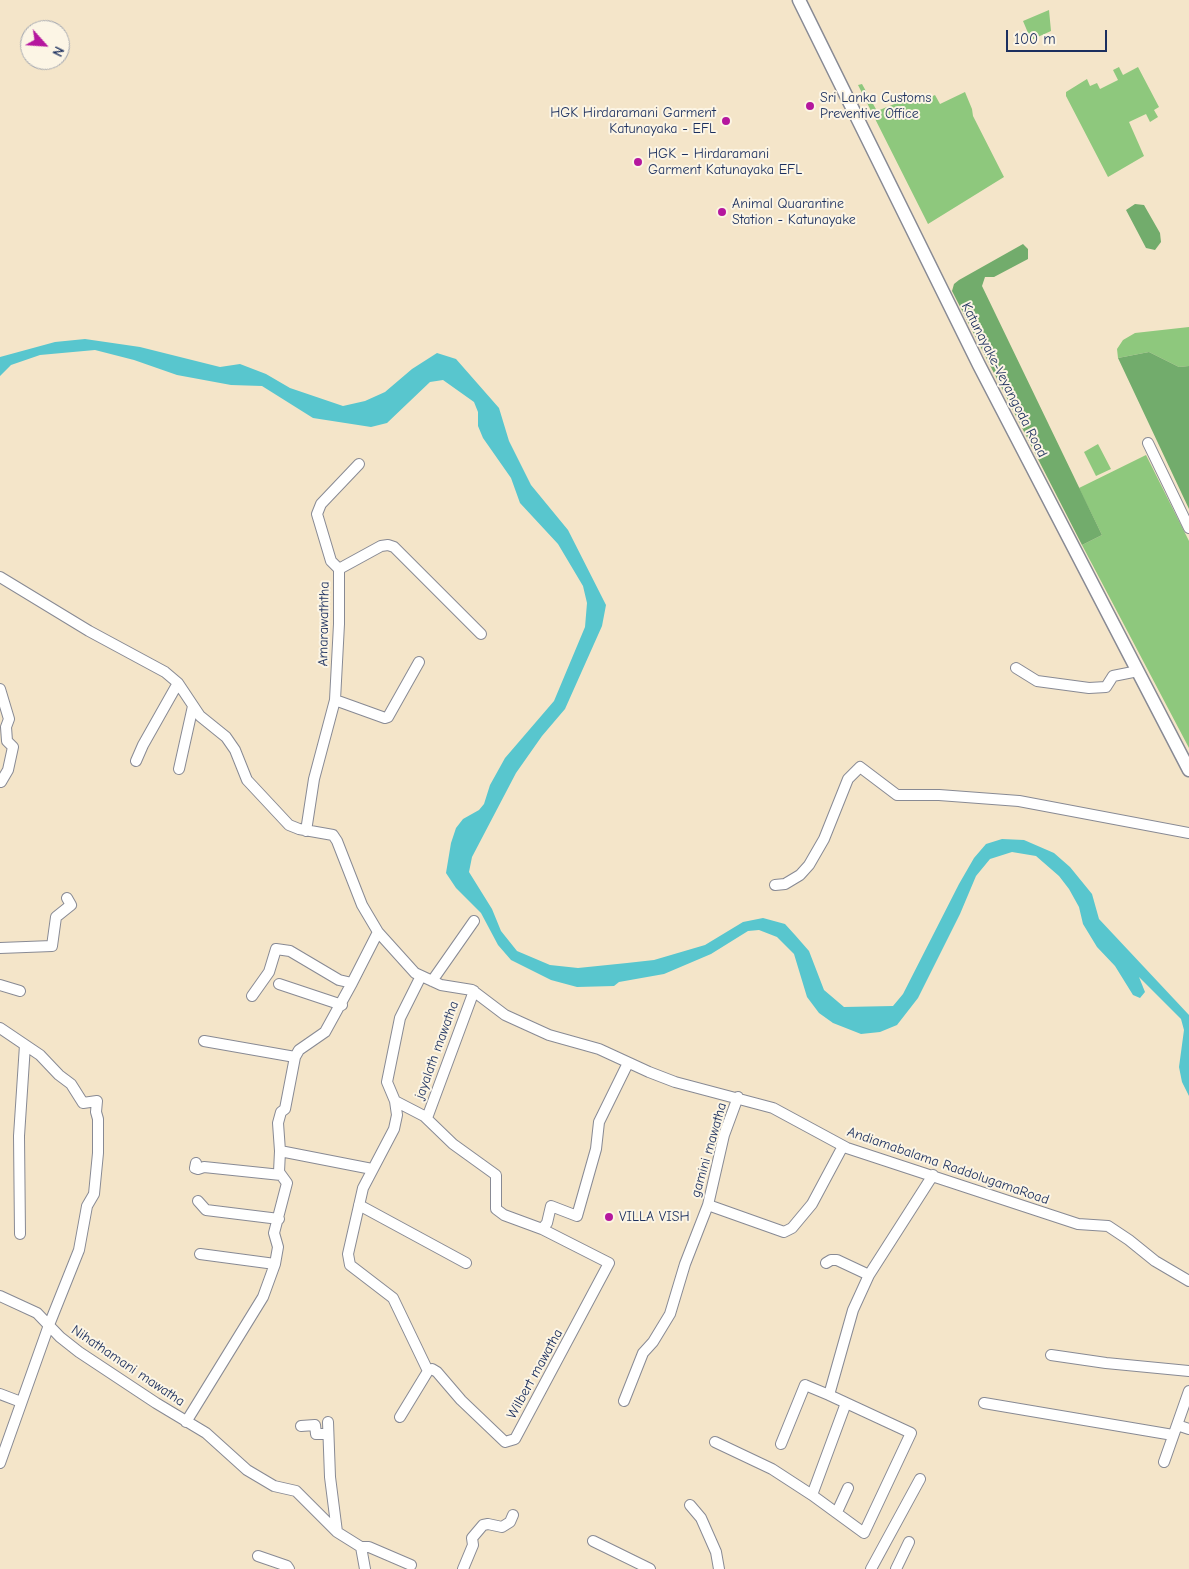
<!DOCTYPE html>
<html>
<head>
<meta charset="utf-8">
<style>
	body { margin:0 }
	#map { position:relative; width:1189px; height:1569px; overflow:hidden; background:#f4e5c9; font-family:"Comic Neue",sans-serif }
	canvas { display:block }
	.north { position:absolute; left:20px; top:20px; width:50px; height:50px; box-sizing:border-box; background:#fcf5e5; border:1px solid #a2a6af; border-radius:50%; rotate:116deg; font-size:14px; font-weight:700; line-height:20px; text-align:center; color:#1b2f5e }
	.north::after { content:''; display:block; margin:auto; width:18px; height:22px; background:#b5179e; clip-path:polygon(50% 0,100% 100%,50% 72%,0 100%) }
	.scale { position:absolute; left:1006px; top:30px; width:101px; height:22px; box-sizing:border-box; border:2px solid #1b2f5e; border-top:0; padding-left:6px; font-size:15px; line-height:18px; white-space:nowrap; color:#1b2f5e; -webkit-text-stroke:4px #fcf5e5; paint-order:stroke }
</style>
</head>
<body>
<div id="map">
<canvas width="1189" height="1569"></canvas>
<div class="north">N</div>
<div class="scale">100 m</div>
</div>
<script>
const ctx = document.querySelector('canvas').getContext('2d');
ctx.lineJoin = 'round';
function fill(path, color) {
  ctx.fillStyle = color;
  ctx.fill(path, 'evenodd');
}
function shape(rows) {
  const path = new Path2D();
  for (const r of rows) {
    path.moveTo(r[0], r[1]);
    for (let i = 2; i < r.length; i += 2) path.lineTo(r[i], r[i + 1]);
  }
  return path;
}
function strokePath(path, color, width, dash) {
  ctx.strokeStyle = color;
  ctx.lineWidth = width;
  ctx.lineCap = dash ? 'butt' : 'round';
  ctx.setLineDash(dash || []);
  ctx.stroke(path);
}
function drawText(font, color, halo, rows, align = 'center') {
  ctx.font = font + ' "Comic Neue",sans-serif';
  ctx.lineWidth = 4;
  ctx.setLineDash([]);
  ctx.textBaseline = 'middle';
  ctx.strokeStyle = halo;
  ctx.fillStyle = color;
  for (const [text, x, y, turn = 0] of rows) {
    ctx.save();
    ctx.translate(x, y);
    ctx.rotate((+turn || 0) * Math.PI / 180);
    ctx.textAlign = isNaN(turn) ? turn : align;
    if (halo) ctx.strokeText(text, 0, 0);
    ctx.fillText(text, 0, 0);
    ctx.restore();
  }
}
fill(shape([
	[1049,10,1051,31,1031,40,1023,21],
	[1119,67,1123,75,1138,67,1159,107,1154,110,1158,117,1150,122,1146,114,1129,122,1144,156,1108,177,1066,96,1066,92,1087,79,1090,86,1097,83,1100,89,1118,80,1113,70],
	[862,84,877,111,912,97,915,104,935,95,940,104,965,92,972,109,973,116,1004,177,928,224,858,85],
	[1189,327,1189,366,1179,367,1149,352,1118,358,1117,349,1123,340,1135,333],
	[1098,444,1111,469,1096,476,1084,452],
	[1146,455,1189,541,1189,748,1082,545,1102,535,1079,488]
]), '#8ec87d');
fill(shape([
	[1135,204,1144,205,1160,233,1161,242,1155,250,1146,248,1126,210],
	[1023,244,1028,249,1028,259,994,277,985,277,982,286,1102,535,1082,545,952,291,954,284,959,280],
	[1149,352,1179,367,1189,366,1189,509,1118,358]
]), '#72ac6c');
fill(shape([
	[85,339,140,347,220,367,240,364,266,374,290,388,343,406,365,401,385,392,412,369,437,353,456,359,499,408,509,441,531,485,568,530,606,605,602,626,565,709,542,736,516,773,472,857,469,872,492,909,501,931,517,951,550,965,578,968,627,963,654,960,705,945,743,922,763,918,785,924,795,935,809,951,824,990,844,1007,893,1006,903,994,959,884,974,858,986,844,1002,839,1024,840,1054,853,1070,867,1092,894,1099,919,1189,1015,1189,1096,1182,1082,1179,1067,1184,1030,1181,1019,1139,977,1145,992,1140,998,1133,995,1115,966,1097,947,1083,924,1079,907,1069,889,1059,876,1036,856,1012,852,990,859,976,876,960,914,918,998,897,1025,880,1032,861,1034,833,1023,819,1013,807,997,794,954,777,937,759,930,748,931,711,954,664,974,619,982,614,986,577,987,551,980,511,960,498,945,481,913,456,888,446,873,451,843,456,828,463,819,479,810,484,804,490,785,505,758,554,701,585,627,587,603,583,586,558,544,520,503,511,478,483,438,478,426,478,412,474,402,443,380,430,382,387,423,371,427,313,418,262,386,231,385,177,375,134,360,95,350,40,355,11,365,0,376,0,357,55,342]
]), '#58c6ce');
const minor = shape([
	[1148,443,1189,528],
	[339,569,331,561,317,514,321,504,359,464],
	[0,577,89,631,165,672,178,683,200,716,226,737,235,750,247,780,289,825,299,829,333,835,337,841,362,905,378,932,415,973,441,985,472,990,505,1015,549,1035,599,1049,649,1072,675,1082,773,1108,847,1148,1078,1224,1108,1226,1129,1240,1155,1261,1189,1281],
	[1016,668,1037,681,1089,688,1106,687,1113,676,1138,671],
	[0,689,9,719,6,727,7,741,13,747,8,770,1,782],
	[335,700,385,718,388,717,419,662],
	[136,761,143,745,178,683],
	[179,769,193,706],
	[306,831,314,779,335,700,339,624,339,569,381,546,388,545,394,547,481,634],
	[775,885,785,884,800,875,809,865,824,839,848,779,860,767,897,795,939,795,1019,801,1189,833],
	[0,948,52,946,56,917,71,905,67,898],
	[421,976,400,1018,387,1082,395,1101,397,1115,394,1129,363,1188,348,1254,350,1265,393,1298,428,1371],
	[432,981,474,921],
	[279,984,342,1005],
	[0,985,20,991],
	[252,996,269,972,276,949,290,951,339,980,352,983,378,932],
	[0,1028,40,1055,59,1075,71,1084,83,1103,97,1101,96,1112,98,1119,98,1153,94,1194,87,1206,79,1250,49,1325,0,1463],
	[204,1041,295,1057],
	[395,1101,424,1116,453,1144,496,1175,496,1209,504,1215,542,1229,547,1223,551,1206,577,1216,596,1149,599,1122,628,1063],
	[427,1118,474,991],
	[280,1151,372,1169],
	[196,1163,195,1168,198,1169,204,1167,281,1175],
	[198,1201,206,1210,279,1219],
	[359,1205,466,1263],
	[708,1205,784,1232,792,1228,812,1204,843,1146],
	[20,1234,19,1136,25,1045],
	[200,1254,275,1264],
	[826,1263,831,1260,837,1260,869,1275],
	[0,1296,37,1313,60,1337,79,1352,156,1403,206,1433,247,1470,274,1486,296,1491,337,1532],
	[1051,1355,1106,1363,1189,1371],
	[0,1394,21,1402],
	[624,1401,643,1353,653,1342,670,1314,685,1264,708,1205,724,1135,738,1097],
	[984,1403,1173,1435],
	[400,1417,428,1371,432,1369,437,1372,461,1400,505,1442,515,1439,609,1263,542,1229],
	[186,1422,263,1297,275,1264,278,1247,274,1233,287,1183,279,1172,280,1151,278,1123,281,1112,285,1109,295,1057,299,1050,325,1032,352,983],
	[328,1422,330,1477,337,1532,361,1547],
	[1177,1425,1189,1429],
	[301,1426,315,1425,316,1434,327,1434],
	[715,1442,772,1469,812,1495,864,1533,911,1433,829,1395,853,1310,869,1275,933,1175],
	[781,1444,805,1385,829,1395],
	[1164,1462,1189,1391],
	[812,1495,846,1403],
	[690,1505,701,1518,716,1552,719,1569],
	[837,1512,848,1488],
	[593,1541,650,1569],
	[258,1556,287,1566,289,1569],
	[365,1569,361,1547,369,1547,411,1565],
	[463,1569,473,1545,472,1538,483,1525,488,1524,502,1527,510,1522,513,1515],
	[871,1569,920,1479],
	[896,1569,909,1542]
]);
const major = shape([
	[799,0,979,365,1189,770]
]);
strokePath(minor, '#888a94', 12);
strokePath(major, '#888a94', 15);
strokePath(minor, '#fff', 10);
strokePath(major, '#fff', 12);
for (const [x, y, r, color] of [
	[810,106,5,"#b5179e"],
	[726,121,5,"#b5179e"],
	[638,162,5,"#b5179e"],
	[722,212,5,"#b5179e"],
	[609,1217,5,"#b5179e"]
]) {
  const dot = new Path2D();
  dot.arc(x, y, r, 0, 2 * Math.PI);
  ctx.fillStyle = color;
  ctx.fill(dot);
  strokePath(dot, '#fcf5e5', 2);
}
drawText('14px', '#1b2f5e', '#fcf5e5', [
	["Sri Lanka Customs",820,98],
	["Preventive Office",820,114],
	["HGK Hirdaramani Garment",716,113,"right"],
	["Katunayaka - EFL",716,129,"right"],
	["HGK – Hirdaramani",648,154],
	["Garment Katunayaka EFL",648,170],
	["Animal Quarantine",732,204],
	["Station - Katunayake",732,220],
	["VILLA VISH",619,1217]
], 'left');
drawText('14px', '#1b2f5e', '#fcf5e5', [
	["Katunayake-Veyangoda Road",1004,380,63],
	["Amarawaththa",324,624,-89],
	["jayalath mawatha",437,1050,-70],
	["gamini mawatha",709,1150,-74],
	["Andiamabalama RaddolugamaRoad",948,1166,19],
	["Nihathamani mawatha",128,1366,34],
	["Wilbert mawatha",535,1374,-61]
]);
</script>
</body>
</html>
